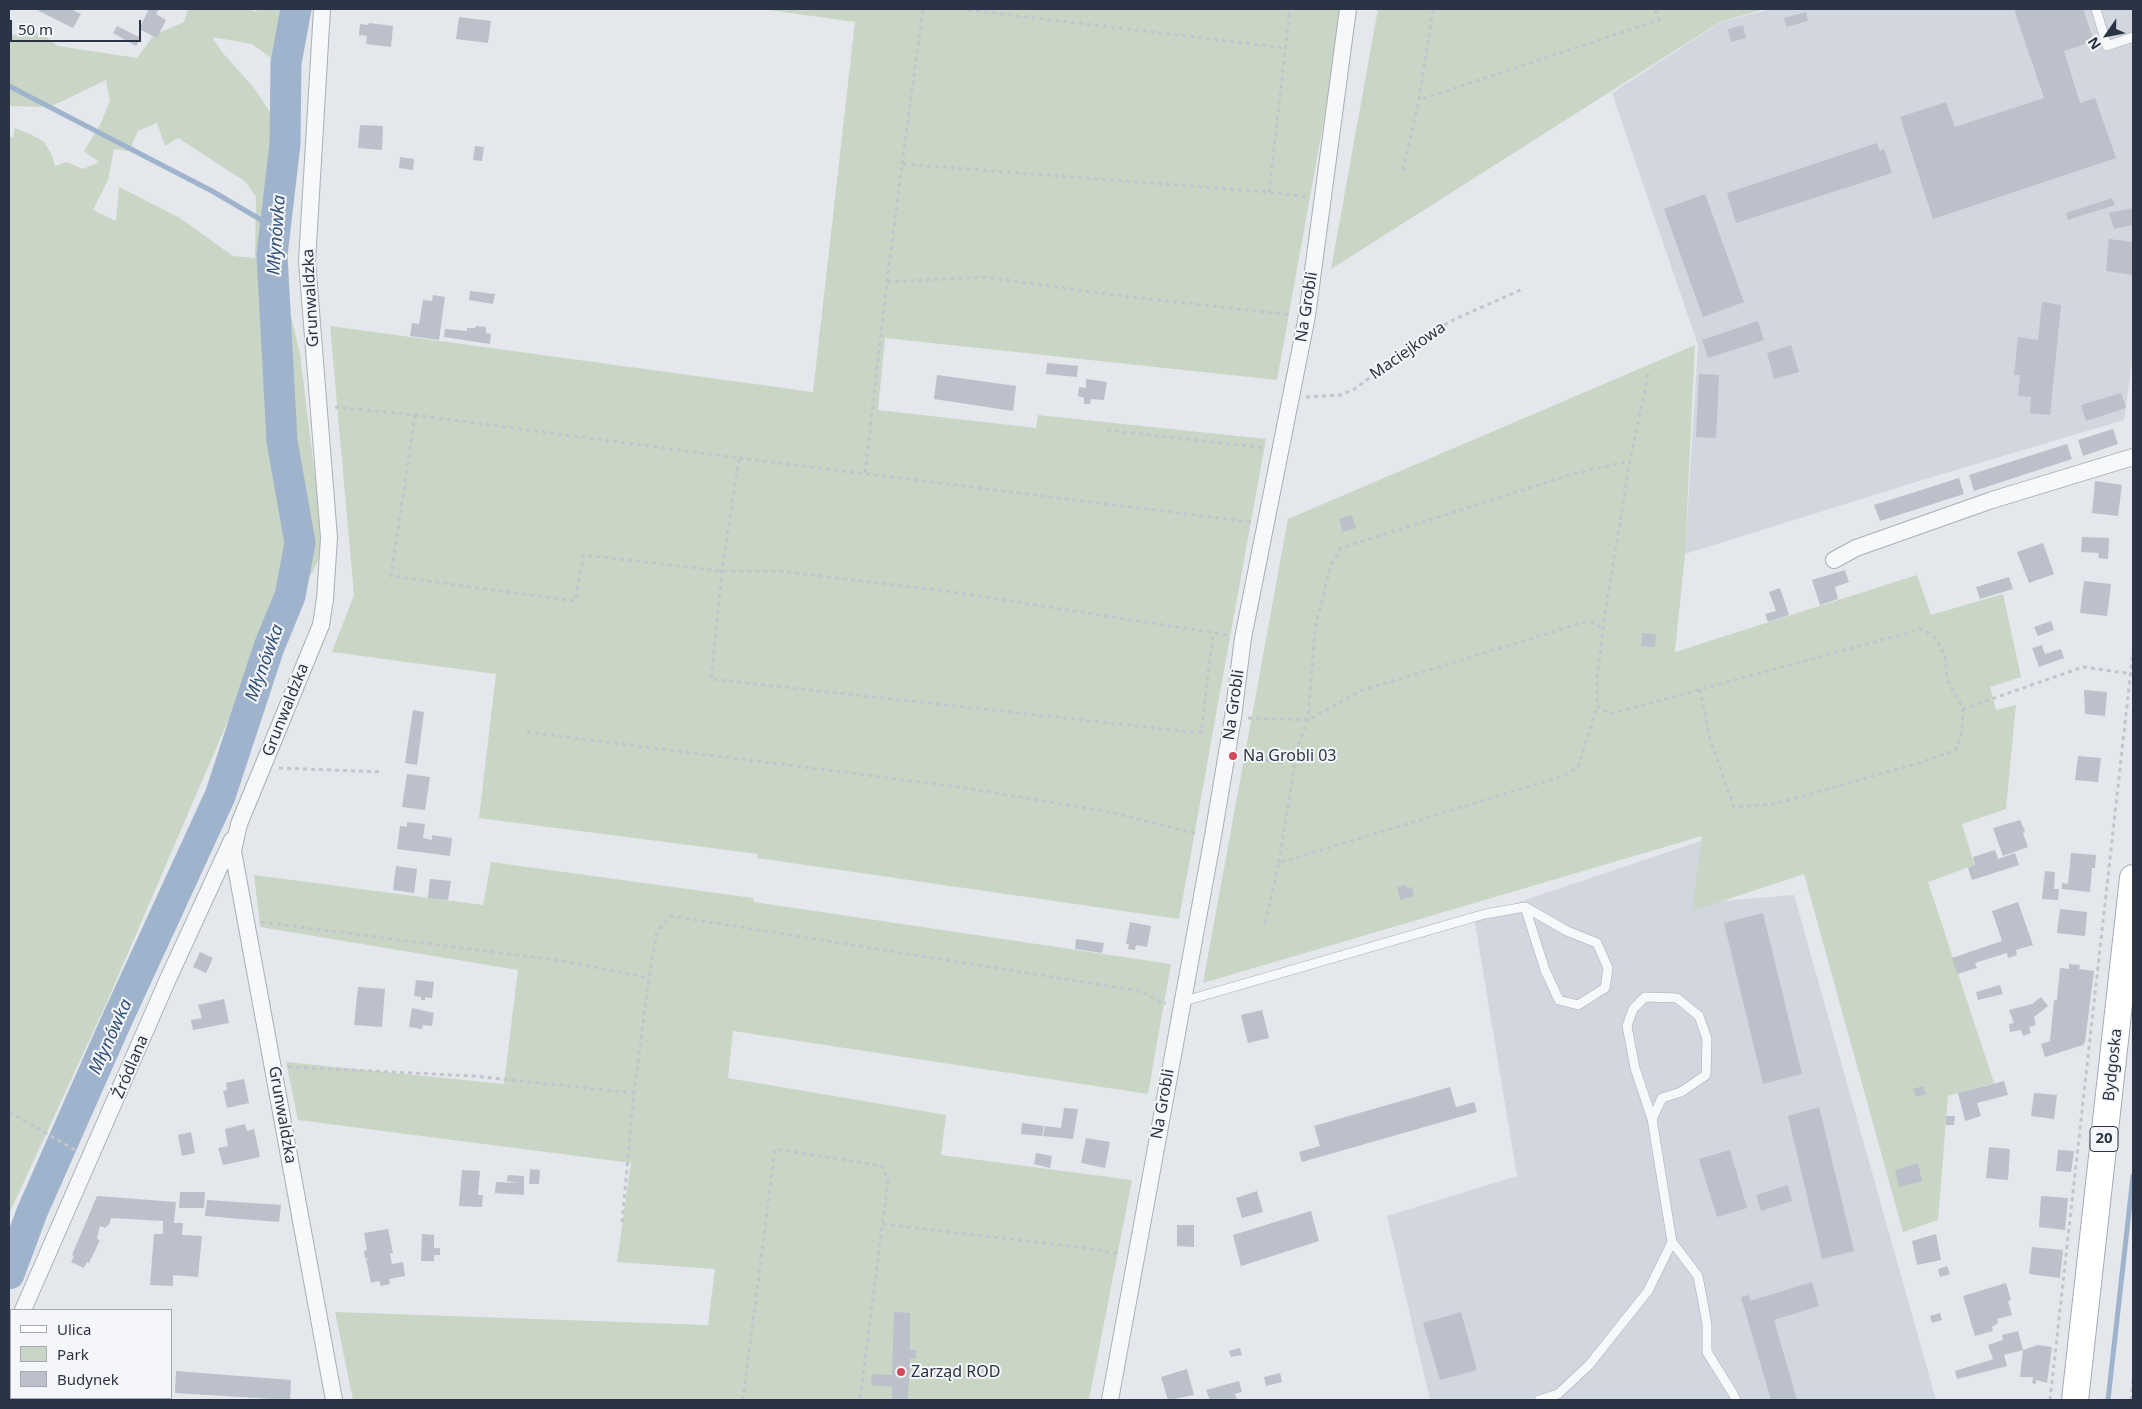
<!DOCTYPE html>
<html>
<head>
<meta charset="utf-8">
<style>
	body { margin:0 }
	#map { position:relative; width:2142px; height:1409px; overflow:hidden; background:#e4e7ec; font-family:"Noto Sans",sans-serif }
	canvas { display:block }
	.frame { position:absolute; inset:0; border:10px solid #2b3445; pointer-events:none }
	.legend { position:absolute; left:10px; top:1309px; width:162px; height:90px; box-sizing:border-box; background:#f4f6f9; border:1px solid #a4a8b1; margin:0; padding:6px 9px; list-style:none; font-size:15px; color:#2b3445 }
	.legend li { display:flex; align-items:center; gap:10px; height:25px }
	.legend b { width:25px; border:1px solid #a4a8b1 }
	.north { position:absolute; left:2082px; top:10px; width:50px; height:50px; -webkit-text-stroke:4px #f4f6f9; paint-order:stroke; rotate:237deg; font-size:14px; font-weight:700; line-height:20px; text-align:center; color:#2b3445 }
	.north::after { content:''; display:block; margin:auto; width:18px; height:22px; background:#2b3445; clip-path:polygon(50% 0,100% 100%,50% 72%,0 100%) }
	.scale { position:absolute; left:10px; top:20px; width:131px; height:22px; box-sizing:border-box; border:2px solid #2b3445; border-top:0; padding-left:6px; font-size:15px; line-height:18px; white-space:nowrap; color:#2b3445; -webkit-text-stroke:4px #f4f6f9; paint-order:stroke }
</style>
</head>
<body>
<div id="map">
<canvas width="2142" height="1409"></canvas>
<div class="frame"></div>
<ul class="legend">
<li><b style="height:6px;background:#fff"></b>Ulica</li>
<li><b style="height:14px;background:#c9d6c5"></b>Park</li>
<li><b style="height:14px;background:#bbc0ca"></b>Budynek</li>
</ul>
<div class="north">N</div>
<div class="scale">50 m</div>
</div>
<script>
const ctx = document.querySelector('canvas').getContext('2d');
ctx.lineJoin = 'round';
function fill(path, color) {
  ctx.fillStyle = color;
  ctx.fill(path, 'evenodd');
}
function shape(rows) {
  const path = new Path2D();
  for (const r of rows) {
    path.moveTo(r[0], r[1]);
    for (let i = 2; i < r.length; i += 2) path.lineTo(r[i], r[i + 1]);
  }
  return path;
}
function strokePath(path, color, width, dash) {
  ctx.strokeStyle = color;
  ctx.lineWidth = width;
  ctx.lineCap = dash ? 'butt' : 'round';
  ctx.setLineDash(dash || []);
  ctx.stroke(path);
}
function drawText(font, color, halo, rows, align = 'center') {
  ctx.font = font + ' "Noto Sans",sans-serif';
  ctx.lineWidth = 4;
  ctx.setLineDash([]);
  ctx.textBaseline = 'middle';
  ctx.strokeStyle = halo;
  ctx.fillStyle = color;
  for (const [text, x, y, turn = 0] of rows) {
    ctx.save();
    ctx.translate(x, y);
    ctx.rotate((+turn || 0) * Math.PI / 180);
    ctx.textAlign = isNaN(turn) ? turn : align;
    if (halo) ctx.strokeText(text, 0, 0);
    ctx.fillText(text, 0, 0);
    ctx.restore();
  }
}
fill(shape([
	[1771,9,2133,9,2133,355,2124,420,1919,481,1685,554,1698,345,1612,93,1721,22],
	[1701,841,1721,901,1794,895,1936,1400,1430,1400,1387,1216,1517,1176,1474,917]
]), '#d2d6de');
fill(shape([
	[188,9,250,9,256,12,257,9,297,9,296,24,298,78,252,44,212,37,222,52,254,88,296,151,281,272,300,354,318,501,321,555,312,573,264,637,106,1004,9,1214,9,136,13,138,15,128,32,135,44,142,52,155,55,166,67,162,83,169,99,162,84,151,101,123,110,100,106,80,50,107,9,106,9,35,41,33,58,46,137,58,154,35,184,22],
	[157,123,165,146,178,138,246,182,256,197,255,258,233,256,180,218,119,187,116,221,93,210,108,180,114,149,129,151,138,131],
	[762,9,1344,9,1277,380,885,338,878,410,1036,428,1038,415,1266,439,1179,919,757,858,758,854,479,818,496,674,332,652,354,595,330,326,813,392,855,22],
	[1378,9,1765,9,1720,22,1331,269],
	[1695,345,1685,554,1675,652,1917,575,1931,615,2003,594,2021,677,1990,687,1996,710,2016,705,2006,809,1962,824,1975,867,1969,867,1928,882,1994,1083,1948,1096,1938,1220,1903,1232,1804,874,1692,911,1702,836,1203,983,1288,519],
	[491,862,753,898,754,902,1171,964,1148,1094,733,1031,728,1078,946,1115,941,1155,1132,1180,1089,1400,353,1400,335,1312,708,1325,715,1269,617,1262,631,1163,298,1120,286,1062,504,1084,518,970,260,927,254,875,483,905]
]), '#c9d6c5');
strokePath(shape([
	[9,86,212,191,275,228],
	[2108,1400,2133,1176]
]), '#9fb4cc', 5);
strokePath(shape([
	[9,1274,32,1212,116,1022,220,796,269,647,290,596,300,543,282,441,272,255,285,144,286,63,296,9]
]), '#9fb4cc', 31);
fill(shape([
	[35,9,71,9,81,14,73,28],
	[149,9,158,10,156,14,166,20,157,38,139,29],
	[2014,9,2083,9,2094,41,2064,51,2080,103,2095,98,2116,158,1933,219,1900,117,1946,102,1955,127,2044,98],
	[1806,12,1808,21,1786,27,1784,18],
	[459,17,491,21,488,43,456,39],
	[369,23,393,26,391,47,366,44,367,36,359,35,360,24,368,25],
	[1743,25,1746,38,1731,42,1728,29],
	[117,26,141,38,136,46,113,33],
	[360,125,383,126,382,150,358,148],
	[1877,143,1880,151,1884,149,1892,173,1736,223,1727,193],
	[475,146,484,147,482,161,473,160],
	[400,157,414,159,413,170,399,168],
	[1705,194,1744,302,1703,317,1664,209],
	[2112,198,2115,205,2068,220,2066,213],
	[2133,208,2133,225,2114,229,2109,213],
	[2109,239,2133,242,2133,275,2106,271],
	[470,291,495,294,493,304,469,300],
	[433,295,445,297,439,340,410,336,412,323,419,324,423,300,432,301],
	[2042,302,2061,305,2050,415,2030,413,2031,397,2018,396,2020,375,2014,375,2018,337,2038,340],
	[1758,321,1764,340,1708,358,1702,340],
	[476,326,486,327,486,333,491,334,490,344,444,337,445,329,467,331,467,328,475,328],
	[1791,345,1799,372,1774,379,1767,353],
	[1047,363,1078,366,1077,377,1046,374],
	[1699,374,1719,375,1716,438,1696,437],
	[937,375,1016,386,1013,411,934,399],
	[1086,379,1107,382,1104,400,1091,399,1090,404,1084,404,1084,398,1078,396,1079,387,1086,388],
	[2121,393,2126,408,2086,421,2081,405],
	[2113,429,2118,444,2083,456,2078,440],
	[2067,444,2072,459,1974,491,1969,475],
	[1959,478,1964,494,1880,521,1874,505],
	[2095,481,2122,485,2118,516,2092,513],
	[1352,515,1356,528,1343,532,1339,519],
	[2082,537,2109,538,2108,559,2098,558,2099,553,2081,552],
	[2043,543,2054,574,2029,583,2017,552],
	[1845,570,1849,582,1835,587,1838,599,1820,605,1812,580],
	[2009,577,2013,589,1980,599,1976,587],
	[2084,581,2111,584,2107,616,2080,613],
	[1780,588,1789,615,1768,622,1765,614,1776,611,1769,592],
	[2051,621,2054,630,2038,636,2034,627],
	[1642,633,1656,634,1655,647,1641,646],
	[2042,645,2045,654,2061,649,2064,658,2039,667,2032,648],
	[2084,690,2107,692,2105,716,2085,714],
	[413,710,424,712,417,765,405,763],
	[1267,751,1284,752,1283,764,1266,762],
	[2078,756,2101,758,2098,782,2075,780],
	[407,774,430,777,425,810,402,807],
	[2020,820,2025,831,2023,833,2028,847,2003,856,1993,828],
	[407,822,425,824,423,838,432,840,432,835,452,838,450,856,397,849,400,826,407,827],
	[1995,850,1998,859,2015,853,2019,865,1972,880,1968,868,1975,865,1973,857],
	[2071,853,2096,855,2095,868,2092,868,2090,892,2062,889,2062,883,2068,884],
	[396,866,417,869,414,893,393,890],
	[2045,871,2055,872,2054,889,2059,889,2058,900,2042,899],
	[430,879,451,881,448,900,428,898],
	[1406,885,1407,888,1412,887,1414,896,1400,900,1397,887],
	[2018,902,2033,945,2016,950,2017,955,2008,958,2007,953,1975,963,1977,968,1957,974,1952,958,2002,941,1992,911],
	[2060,909,2087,912,2085,936,2057,933],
	[1763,913,1802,1074,1763,1084,1724,923],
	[1130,922,1151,926,1147,947,1136,945,1135,950,1128,949,1129,944,1126,944],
	[1076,939,1104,943,1102,953,1075,949],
	[200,952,213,958,206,973,193,967],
	[2069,964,2080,965,2079,969,2094,971,2085,1042,2083,1045,2045,1057,2041,1044,2050,1041,2054,1000,2057,1000,2060,968,2069,969],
	[416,980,434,982,432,998,425,997,425,1000,421,1000,421,997,414,996],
	[2000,985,2003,994,1978,1000,1976,992],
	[358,987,385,989,382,1027,354,1025],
	[2041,997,2048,1006,2034,1017,2036,1025,2029,1027,2031,1033,2023,1036,2021,1030,2010,1032,2009,1024,2014,1023,2009,1010,2032,1004],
	[224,999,229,1023,193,1030,191,1020,202,1018,198,1005],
	[412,1008,434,1013,432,1026,423,1025,422,1029,409,1027],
	[1262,1010,1269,1038,1248,1043,1241,1015],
	[244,1079,249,1103,227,1108,223,1091,227,1090,226,1083],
	[2004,1081,2008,1095,1977,1103,1981,1116,1965,1121,1958,1093],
	[1923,1086,1926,1094,1916,1097,1913,1089],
	[1450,1087,1456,1107,1474,1102,1477,1112,1302,1162,1299,1152,1320,1146,1314,1126],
	[2034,1093,2057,1095,2054,1119,2031,1116],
	[1819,1107,1854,1251,1822,1259,1788,1116],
	[1064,1108,1078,1109,1073,1139,1043,1136,1045,1126,1061,1128],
	[1946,1116,1955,1116,1954,1125,1946,1125],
	[1022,1123,1044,1126,1042,1136,1021,1134],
	[245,1124,247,1131,254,1129,260,1157,223,1165,218,1148,228,1146,225,1129],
	[191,1132,195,1153,182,1156,178,1135],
	[1086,1138,1110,1142,1105,1168,1081,1163],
	[1989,1147,2010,1149,2008,1180,1986,1178],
	[1730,1150,1747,1208,1717,1217,1699,1159],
	[2058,1150,2074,1151,2071,1172,2056,1171],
	[1036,1153,1052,1156,1050,1168,1034,1164],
	[1918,1163,1922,1181,1899,1187,1895,1170],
	[530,1169,540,1170,539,1184,529,1184],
	[462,1170,480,1171,478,1195,483,1195,482,1207,459,1206],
	[508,1175,524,1176,524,1195,495,1193,496,1182,518,1183,507,1181],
	[1788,1185,1792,1201,1761,1211,1756,1195],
	[1257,1191,1263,1212,1242,1218,1236,1198],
	[180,1192,205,1192,204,1208,179,1208],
	[97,1196,176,1202,174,1223,183,1223,182,1235,202,1236,198,1277,173,1275,173,1286,150,1285,154,1234,163,1234,163,1221,111,1218,110,1223,105,1228,100,1226,97,1239,100,1240,89,1263,87,1262,84,1268,71,1262,74,1256,72,1255],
	[2041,1196,2068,1198,2065,1230,2039,1227],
	[207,1200,281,1205,279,1222,205,1216],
	[1311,1211,1319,1241,1241,1266,1233,1235],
	[1177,1225,1194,1225,1194,1247,1177,1246],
	[388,1229,393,1253,390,1253,392,1264,403,1262,405,1276,389,1279,390,1284,381,1286,379,1281,371,1283,366,1259,371,1258,365,1258,364,1251,367,1250,364,1233],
	[422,1234,434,1235,434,1248,440,1248,440,1255,434,1255,434,1261,421,1261],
	[1936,1234,1941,1260,1917,1265,1912,1241],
	[2032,1247,2063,1250,2060,1278,2029,1274],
	[1947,1266,1950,1274,1940,1277,1938,1269],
	[1812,1282,1819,1306,1774,1320,1797,1400,1771,1400,1741,1297,1749,1295,1750,1301],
	[2006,1283,2011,1300,2008,1301,2012,1315,1997,1319,1998,1323,1992,1327,1993,1331,1975,1336,1963,1296],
	[894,1312,910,1313,910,1350,916,1350,916,1358,910,1359,908,1400,892,1400,892,1387,871,1385,872,1374,892,1375],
	[1461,1312,1477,1370,1440,1380,1423,1323],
	[1940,1313,1942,1320,1932,1323,1930,1316],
	[2018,1331,2023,1350,2004,1355,2007,1366,1957,1379,1955,1371,1997,1358,1993,1359,1988,1345,2003,1340,2002,1335],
	[2038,1345,2052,1347,2047,1383,2036,1380,2036,1384,2032,1383,2033,1377,2020,1377,2023,1350],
	[1240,1348,1242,1355,1231,1357,1229,1351],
	[1187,1369,1194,1395,1168,1400,1161,1377],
	[176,1371,291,1380,290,1400,175,1393],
	[1280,1373,1282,1382,1266,1386,1264,1377],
	[1239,1381,1242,1392,1235,1394,1237,1400,1210,1400,1206,1390]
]), '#bbc0ca');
const service = shape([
	[2096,9,2107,46,2133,37],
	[1181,1002,1485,914,1525,907,1567,931,1597,943,1608,968,1605,988,1578,1005,1559,1000,1545,970,1525,907],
	[1672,1242,1698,1276,1707,1324,1707,1352,1732,1392,1736,1400],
	[1539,1400,1558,1394,1589,1365,1648,1291,1672,1242,1652,1119,1635,1068,1627,1026,1633,1009,1645,997,1677,998,1699,1016,1707,1039,1706,1075,1681,1092,1662,1098,1652,1119]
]);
const minor = shape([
	[322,9,307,261,329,538,325,599,321,625,239,824,233,851,334,1400],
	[1834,560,1856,548,1992,500,2133,457],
	[23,1310,168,979,232,840],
	[9,1345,11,1339],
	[1110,1400,1213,836,1233,717,1243,638,1307,316,1348,9]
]);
const primary = shape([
	[2075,1400,2133,878]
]);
strokePath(service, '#a9aeb7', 10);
strokePath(minor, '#a9aeb7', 18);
strokePath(primary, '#a3abb8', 28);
strokePath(shape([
	[960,9,1286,48],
	[1433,9,1419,100,1659,20,1655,9],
	[902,164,923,9],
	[1403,170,1419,100],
	[1269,192,1290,9],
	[887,282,902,164,1269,192,1306,197],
	[1648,374,1630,461,1606,607,1597,677,1597,706,1610,714,1922,629,1936,638,1945,656,1947,679,1963,709,2083,667,2133,674],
	[1306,397,1340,395,1353,390,1433,331,1455,319,1523,289],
	[335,407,415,415,391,576,575,601,584,555,722,571,779,571,946,591,1228,635],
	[415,415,739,458,722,571,711,679,1201,733,1213,633],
	[1107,430,1266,448],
	[739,458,1251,522],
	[865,473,887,282,985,277,1106,294,1292,315],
	[1700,689,1709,736,1734,807,1775,804,1919,763,1956,750,1962,732,1963,709],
	[1248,718,1308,720,1360,691,1585,622,1594,623,1603,629],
	[527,732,960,787,1109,812,1198,834],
	[279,768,383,772],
	[1279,863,1297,748,1308,720,1315,628,1331,565,1341,548,1573,474,1630,461],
	[261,922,563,961,649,978],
	[1265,923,1279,863,1563,776,1578,767,1597,707],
	[288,1067,473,1076,634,1093],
	[9,1112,75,1150],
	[622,1222,634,1093,649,978,657,932,671,916,1140,991,1162,1003,1166,1003],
	[883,1224,1086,1248,1120,1254],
	[743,1400,775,1149,871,1164,883,1167,888,1180,860,1400],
	[2050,1400,2133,651],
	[2131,1400,2133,1380]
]), '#c2c5cb', 3, [4, 4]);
strokePath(service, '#f7f8fa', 9);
strokePath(minor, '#f7f8fa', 16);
strokePath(primary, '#fff', 26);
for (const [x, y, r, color] of [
	[1233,756,5,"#d1495b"],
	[901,1372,5,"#d1495b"]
]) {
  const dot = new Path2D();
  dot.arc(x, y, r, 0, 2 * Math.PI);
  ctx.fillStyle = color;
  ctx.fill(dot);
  strokePath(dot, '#f4f6f9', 2);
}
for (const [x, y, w] of [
	[2104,1139,28]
]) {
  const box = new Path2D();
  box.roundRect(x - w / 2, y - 12.5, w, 25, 4);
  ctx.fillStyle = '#f4f6f9';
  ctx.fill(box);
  strokePath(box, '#2b3445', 1);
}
drawText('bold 15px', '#2b3445', null, [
	["20",2104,1139]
]);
drawText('16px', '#2b3445', '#f4f6f9', [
	["Grunwaldzka",311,298,-93],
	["Na Grobli",1307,307,-81],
	["Maciejkowa",1408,351,-35],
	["Na Grobli",1234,705,-82],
	["Grunwaldzka",286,710,-68],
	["Bydgoska",2113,1065,-84],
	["Źródlana",131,1067,-67],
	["Na Grobli",1163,1104,-80],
	["Grunwaldzka",282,1115,80]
]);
drawText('16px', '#2b3445', '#f4f6f9', [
	["Na Grobli 03",1243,756],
	["Zarząd ROD",911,1372]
], 'left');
drawText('italic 18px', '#34527a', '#f4f6f9', [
	["Młynówka",277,235,-86],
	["Młynówka",265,663,-70],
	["Młynówka",111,1037,-66]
]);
</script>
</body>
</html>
